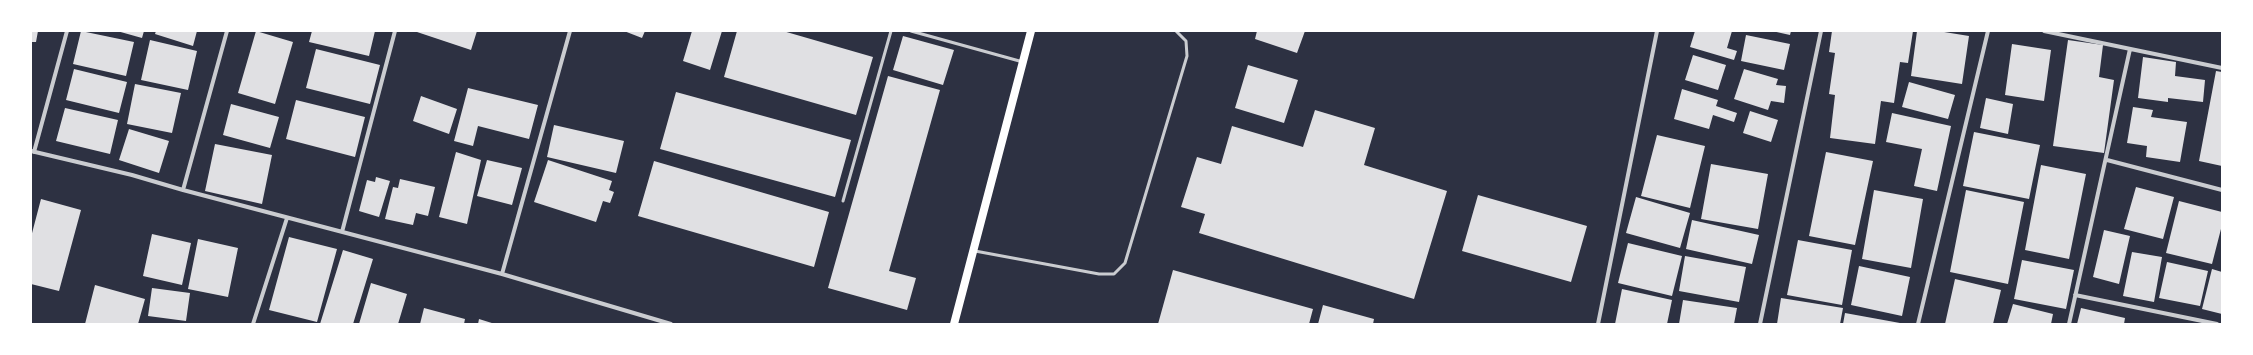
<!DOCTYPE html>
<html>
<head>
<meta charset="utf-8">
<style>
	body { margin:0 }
	#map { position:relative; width:2253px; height:355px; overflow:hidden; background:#2d3142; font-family:"Varela Round",sans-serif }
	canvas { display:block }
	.frame { position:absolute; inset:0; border:32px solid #fff; pointer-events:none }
</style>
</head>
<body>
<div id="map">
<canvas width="2253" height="355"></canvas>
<div class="frame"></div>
</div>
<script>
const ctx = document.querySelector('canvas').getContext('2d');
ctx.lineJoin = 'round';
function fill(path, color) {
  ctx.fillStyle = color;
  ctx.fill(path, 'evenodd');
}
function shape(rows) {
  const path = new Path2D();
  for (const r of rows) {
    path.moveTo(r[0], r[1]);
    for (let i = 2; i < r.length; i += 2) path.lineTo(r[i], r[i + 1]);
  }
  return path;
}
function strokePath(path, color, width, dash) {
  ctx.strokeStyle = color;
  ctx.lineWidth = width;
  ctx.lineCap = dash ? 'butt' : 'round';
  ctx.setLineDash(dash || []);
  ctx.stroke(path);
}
fill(shape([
	[31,31,38,31,36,42,31,42],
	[81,31,134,42,126,76,73,64],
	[117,31,144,31,142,38],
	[156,31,197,31,193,46,155,34],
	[256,31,293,42,275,104,238,93],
	[312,31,375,31,369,56,309,42],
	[414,31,477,31,471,50],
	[624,31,645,31,642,38],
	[692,31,722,31,710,70,683,61],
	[737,31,783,31,873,57,856,115,724,77],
	[1257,31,1305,31,1297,53,1255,39],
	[1695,31,1732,31,1727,48,1737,51,1734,60,1690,47],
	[1772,31,1791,31,1790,35],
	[1832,31,1913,31,1908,63,1900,62,1894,103,1881,101,1875,144,1830,138,1835,95,1829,94,1835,53,1829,52],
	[1917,31,1938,31,1969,36,1962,84,1911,76],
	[1746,35,1790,44,1784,70,1741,61],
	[903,36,954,50,943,85,893,70],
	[150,40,197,51,188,90,141,80],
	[2068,40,2103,45,2099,77,2114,80,2104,153,2053,146],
	[2012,44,2051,50,2044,101,2005,95],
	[316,49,380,65,370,104,306,88],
	[1693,55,1726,65,1718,90,1685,80],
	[2143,57,2176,62,2175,76,2205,80,2203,102,2168,98,2168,102,2138,98],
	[1248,65,1298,80,1284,123,1235,108],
	[74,69,127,82,119,113,66,100],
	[1744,69,1778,79,1776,85,1786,86,1784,103,1771,101,1768,110,1734,99],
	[2216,71,2222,72,2222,166,2199,161],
	[888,76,940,90,889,271,916,278,907,310,828,288],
	[1909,82,1955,95,1948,119,1902,107],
	[135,84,181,93,172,133,127,124],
	[468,88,538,105,529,139,478,126,473,146,454,141],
	[1682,89,1718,100,1716,106,1737,113,1734,122,1713,115,1709,129,1674,119],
	[676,92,851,140,835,197,660,149],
	[421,96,457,109,449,134,413,121],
	[1986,98,2013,104,2008,134,1980,128],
	[296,100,365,117,355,157,286,139],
	[231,104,279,117,270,148,223,135],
	[2133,107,2153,110,2151,117,2187,122,2180,162,2146,157,2147,146,2127,143],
	[65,108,118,120,110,154,56,141],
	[1315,110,1375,128,1364,165,1447,191,1414,299,1199,233,1205,214,1181,207,1197,157,1221,164,1232,126,1303,147],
	[1750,111,1778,120,1771,142,1743,133],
	[1892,113,1951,126,1937,191,1914,186,1922,149,1886,142],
	[554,125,624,141,616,173,547,157],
	[129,129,169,141,159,173,119,160],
	[1974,132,2040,145,2029,199,1963,186],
	[1657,135,1705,146,1690,208,1641,196],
	[215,144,272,155,262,204,205,191],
	[456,152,481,160,467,224,439,217],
	[1826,152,1873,161,1855,245,1809,236],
	[487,160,522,168,512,205,477,196],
	[548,160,612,181,609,190,614,192,610,203,603,201,596,222,534,202],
	[654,161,829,212,814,267,638,216],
	[1711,164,1768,174,1758,229,1701,219],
	[2041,165,2086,174,2069,259,2025,250],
	[376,177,390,181,379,217,359,211,367,180,375,182],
	[400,179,435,187,428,216,416,213,413,225,385,219,393,187,398,188],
	[2136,187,2174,197,2163,239,2124,229],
	[1874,190,1923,199,1911,268,1862,259],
	[1966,190,2024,202,2008,284,1950,272],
	[1478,195,1587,226,1571,282,1462,251],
	[1636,197,1690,213,1680,248,1626,233],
	[41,199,81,210,59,291,31,284,31,237],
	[2179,201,2222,212,2222,225,2212,264,2166,253],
	[1692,220,1759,235,1752,264,1686,249],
	[2104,230,2130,236,2119,284,2093,277],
	[152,234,191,243,182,285,143,276],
	[289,237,337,249,317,322,269,310],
	[198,239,238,248,228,297,188,289],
	[1798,240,1852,250,1842,305,1787,295],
	[1628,243,1682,256,1672,296,1618,283],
	[343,250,373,259,353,324,320,324],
	[2132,252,2162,257,2154,302,2123,296],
	[1685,256,1746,267,1739,302,1679,291],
	[2022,260,2074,270,2066,309,2014,299],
	[2167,262,2208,271,2200,306,2159,298],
	[1859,266,1910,277,1902,316,1851,305],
	[2212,269,2222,272,2222,314,2202,309],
	[1173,270,1313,309,1309,324,1158,324],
	[1955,279,2001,290,1993,324,1945,324],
	[371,283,407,294,398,324,359,324],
	[95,285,145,299,138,324,85,324],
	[152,288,190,293,186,321,148,316],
	[1622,289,1672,300,1667,324,1615,324],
	[1781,298,1843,308,1840,324,1777,324],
	[1683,300,1737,308,1734,324,1679,324],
	[2013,304,2053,314,2051,324,2007,324],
	[1323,305,1374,319,1373,324,1318,324],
	[424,308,465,319,464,324,420,324],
	[2081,308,2125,318,2124,324,2077,324],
	[1845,313,1900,323,1899,324,1843,324],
	[479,319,495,324,478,324]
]), '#e0e0e3');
strokePath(shape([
	[911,31,1023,62],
	[843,201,891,31],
	[975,251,1099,274,1114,274,1125,263,1187,56,1186,41,1176,31]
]), '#caccd0', 3);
strokePath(shape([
	[2044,31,2222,68],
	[31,151,132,175,183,190,502,274,671,324],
	[34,152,67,31],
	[2107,160,2222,190],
	[183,190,227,31],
	[342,232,395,31],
	[502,274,570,31],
	[2075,295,2217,324],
	[253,324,287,218],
	[1598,324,1657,31],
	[1760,324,1821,31],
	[1918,324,1988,31],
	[2069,324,2130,49]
]), '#caccd0', 4);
strokePath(shape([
	[954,324,1031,31]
]), '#fff', 8);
</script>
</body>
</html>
